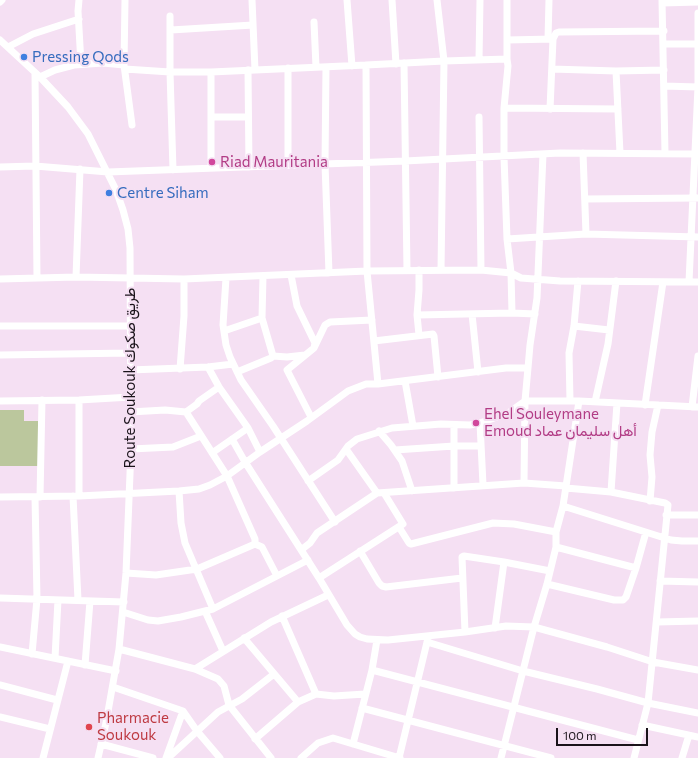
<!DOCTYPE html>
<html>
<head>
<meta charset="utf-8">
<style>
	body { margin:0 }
	#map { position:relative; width:698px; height:758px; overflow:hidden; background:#f5e0f3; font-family:Commissioner,sans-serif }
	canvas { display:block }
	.scale { position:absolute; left:556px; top:728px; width:92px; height:18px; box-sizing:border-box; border:2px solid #1a131a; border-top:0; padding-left:5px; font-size:12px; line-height:14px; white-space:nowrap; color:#1a131a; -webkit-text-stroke:3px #f5e0f3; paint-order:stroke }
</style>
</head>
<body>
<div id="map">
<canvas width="698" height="758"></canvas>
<div class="scale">100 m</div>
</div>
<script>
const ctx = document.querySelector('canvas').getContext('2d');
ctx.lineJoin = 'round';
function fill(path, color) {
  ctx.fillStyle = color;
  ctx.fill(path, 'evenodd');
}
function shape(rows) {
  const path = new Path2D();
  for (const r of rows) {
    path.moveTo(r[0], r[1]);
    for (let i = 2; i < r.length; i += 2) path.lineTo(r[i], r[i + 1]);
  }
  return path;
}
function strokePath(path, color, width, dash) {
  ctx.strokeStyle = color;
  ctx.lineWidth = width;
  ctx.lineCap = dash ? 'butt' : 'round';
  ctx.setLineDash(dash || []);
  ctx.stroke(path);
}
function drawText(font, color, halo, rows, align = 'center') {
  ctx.font = font + ' Commissioner,Vazirmatn,sans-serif';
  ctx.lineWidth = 4;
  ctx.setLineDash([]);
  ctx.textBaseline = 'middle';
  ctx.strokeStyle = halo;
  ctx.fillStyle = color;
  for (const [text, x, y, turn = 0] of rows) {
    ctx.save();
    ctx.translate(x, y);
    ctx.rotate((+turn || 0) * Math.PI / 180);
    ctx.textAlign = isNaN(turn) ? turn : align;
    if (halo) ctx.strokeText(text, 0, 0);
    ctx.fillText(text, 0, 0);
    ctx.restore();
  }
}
fill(shape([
	[0,410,24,410,24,421,38,421,38,466,0,466]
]), '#bbc79d');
strokePath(shape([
	[79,0,78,11,81,64],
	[125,0,124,65,132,125],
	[252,0,255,70],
	[347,0,352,66],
	[392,0,396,64],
	[437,0,444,61,507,59,508,66,504,108,504,157,507,239,511,273,512,313],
	[662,0,665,153],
	[0,2,2,0],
	[662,3,698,2],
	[170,16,170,72,173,170],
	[314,22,316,67],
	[171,30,253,25],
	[548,39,549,0],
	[0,40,40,77,68,107,88,134,116,190,123,210,128,229,130,248,131,449,126,573,119,649,106,723,98,758],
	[507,40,553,39],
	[664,44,698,44],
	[8,47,33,34,79,19],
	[507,59,507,0],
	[479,60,480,0],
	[404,63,407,270],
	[326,67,325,164,329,273],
	[288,68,288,165],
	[125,69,170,72,211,72,366,65],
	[552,69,616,71,664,70],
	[248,70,249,167],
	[616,71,620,153],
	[35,73,37,278],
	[40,77,55,70,74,65,103,63,124,65],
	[664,86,698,87],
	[504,108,618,109],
	[550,109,553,39,556,33,559,32,664,31],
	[211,117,248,117],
	[479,117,481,270],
	[583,153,586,234],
	[0,167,35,166,108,172,405,161,560,153,698,154],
	[211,168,211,72],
	[585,199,698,198],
	[507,239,586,234,698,237],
	[419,270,419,290,417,315,419,335],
	[291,275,297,306,315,343,314,348,287,370,311,417],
	[76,277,80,169],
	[226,278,223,325,226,345,230,357,241,380,273,426,335,522],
	[0,279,76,277,184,279,367,271,481,270,511,273,521,278,560,281,698,282],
	[689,282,698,87,698,13],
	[472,314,478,372],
	[417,315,512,313,535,314],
	[0,326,130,326],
	[574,326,609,330],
	[224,331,262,318],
	[374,341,433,334,434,336,438,377],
	[314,348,325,325,330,322,372,320],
	[0,355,130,353],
	[273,356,287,357,305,355],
	[208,367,219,387,248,428,260,452],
	[528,368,530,345,537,298,543,154],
	[180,369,184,316,184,279],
	[130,370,208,367,233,364],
	[237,372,271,358,273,356,262,318,263,276],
	[405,381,413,426],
	[378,384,506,368,528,368,525,401,579,401],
	[79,400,79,496],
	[0,401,79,400,131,397],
	[570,401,569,353,574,326,578,281],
	[595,402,608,344,616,281],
	[645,405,663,282],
	[692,407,698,356],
	[130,412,165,410,186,412,197,404,199,401,219,387],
	[186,412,227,476,255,539,255,544],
	[480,423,483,485],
	[454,425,454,488],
	[379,431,391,445,402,461,412,491],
	[232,439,245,462,319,578,347,625,355,634,360,637,367,639,388,640,465,632,506,626,534,627,607,647,653,662,698,670],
	[131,449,173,447,201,436],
	[346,449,377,493],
	[395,450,454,446,481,446],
	[212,453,248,428],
	[308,481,338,460,348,446,357,439,392,428,441,424,470,425,480,423,508,413,525,401],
	[524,483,525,401],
	[566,488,611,492,617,403],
	[179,491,181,523,185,543,213,609],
	[611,492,665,503,668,505,648,703,634,758],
	[73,496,78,600],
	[0,497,79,496,179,491,199,489,210,485,227,476,260,452,307,421,348,391,366,384,378,384,367,271,366,65,444,61,441,270],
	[40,497,42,400],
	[650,501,652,477,650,455,652,432,658,405],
	[563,506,671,540,682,541,698,541],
	[666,515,698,515],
	[399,527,409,543,411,544,493,523,514,524,556,532],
	[255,544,262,547,277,576],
	[556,547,636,568],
	[301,550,310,543,317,533,377,493,524,483,566,486],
	[360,551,379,583,382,586,386,587,462,578],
	[126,573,156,575,197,569,255,544],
	[319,578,403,524,384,493],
	[660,581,698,582],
	[547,584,614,600,623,600,626,597,636,568,646,532],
	[0,598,124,602],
	[205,611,223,651],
	[123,612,148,620,158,621,181,617,213,609,308,560],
	[282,616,316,694],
	[657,622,698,621],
	[495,628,504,562],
	[465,632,462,557,464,556,504,562,550,571],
	[244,638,298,702],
	[427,642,523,671,597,689,648,703,698,713],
	[0,647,116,671],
	[119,649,195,669,218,679,224,686,229,705,271,758],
	[32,654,37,599,35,497],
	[55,658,58,600],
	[85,665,90,601],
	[195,669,271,622,328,595],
	[372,670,638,740],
	[0,685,57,700],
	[113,687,183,711,197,731,220,758],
	[362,708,551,758],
	[0,717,50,729],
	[642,725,698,737],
	[255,739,298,702,316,694,334,696,365,694],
	[101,744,153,758],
	[353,744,372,670,377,640],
	[43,758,68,661],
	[166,758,183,711],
	[168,758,218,712,242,699,274,674],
	[301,758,318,743,333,738,400,758],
	[399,758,428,638],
	[501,758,534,627,547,584,556,547,556,532,563,506,579,401,698,407],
	[682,758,689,735]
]), '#fff', 7);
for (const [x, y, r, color] of [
	[24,57,4,"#3f7fe0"],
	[212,162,4,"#d1479c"],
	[109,193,4,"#3f7fe0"],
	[476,423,4,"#d1479c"],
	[89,727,4,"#e0444e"]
]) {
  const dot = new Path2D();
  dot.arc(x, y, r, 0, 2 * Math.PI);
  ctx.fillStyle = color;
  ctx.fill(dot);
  strokePath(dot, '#f5e0f3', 1.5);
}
drawText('15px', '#366cbe', '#f5e0f3', [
	["Pressing Qods",32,57],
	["Centre Siham",117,193]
], 'left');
drawText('15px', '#b23c85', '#f5e0f3', [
	["Riad Mauritania",220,162],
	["Ehel Souleymane",484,414],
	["Emoud أهل سليمان عماد",484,431]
], 'left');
drawText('15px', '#1a131a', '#f5e0f3', [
	["Route Soukouk طريق صكوك",130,378,-90]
]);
drawText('15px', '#be3a42', '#f5e0f3', [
	["Pharmacie",97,718],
	["Soukouk",97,735]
], 'left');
</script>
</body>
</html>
